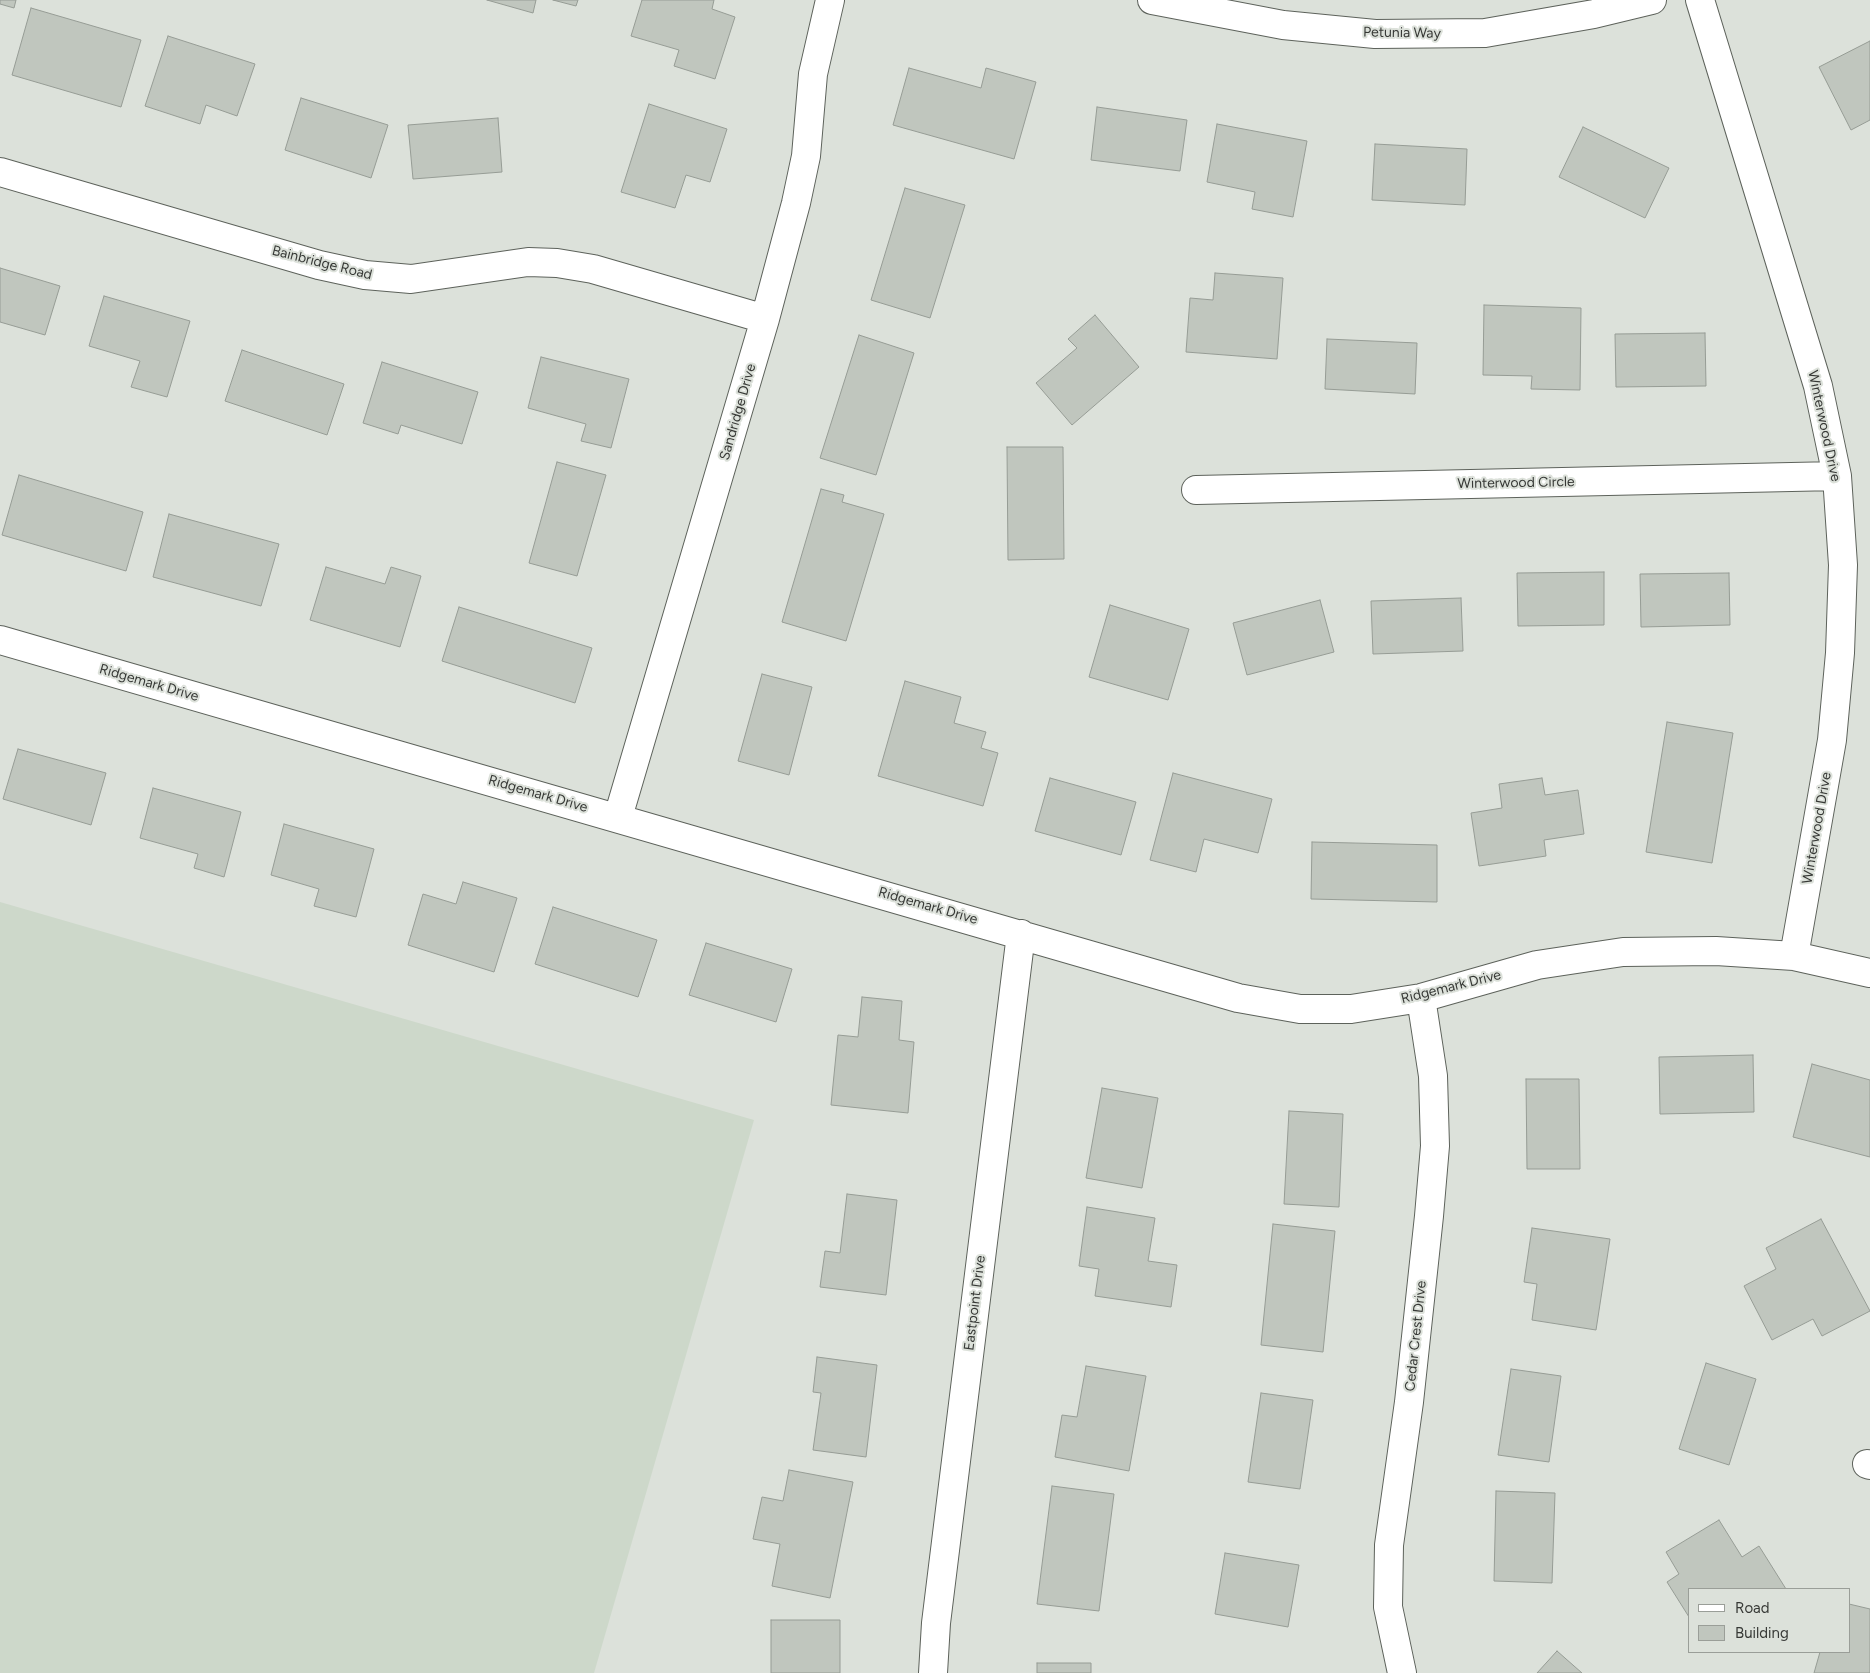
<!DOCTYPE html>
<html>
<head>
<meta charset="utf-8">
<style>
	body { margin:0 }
	#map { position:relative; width:1870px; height:1673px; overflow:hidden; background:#dce1da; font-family:Figtree,sans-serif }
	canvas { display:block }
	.legend { position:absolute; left:1688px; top:1588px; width:162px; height:65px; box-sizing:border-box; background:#dce1da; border:1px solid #9a9e98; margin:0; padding:6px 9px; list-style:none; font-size:15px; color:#373936 }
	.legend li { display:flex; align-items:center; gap:10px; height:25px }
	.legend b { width:25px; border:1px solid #9a9e98 }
</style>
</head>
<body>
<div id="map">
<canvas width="1870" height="1673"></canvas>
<ul class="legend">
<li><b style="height:6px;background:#fff"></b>Road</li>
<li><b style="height:14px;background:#c0c6be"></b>Building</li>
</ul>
</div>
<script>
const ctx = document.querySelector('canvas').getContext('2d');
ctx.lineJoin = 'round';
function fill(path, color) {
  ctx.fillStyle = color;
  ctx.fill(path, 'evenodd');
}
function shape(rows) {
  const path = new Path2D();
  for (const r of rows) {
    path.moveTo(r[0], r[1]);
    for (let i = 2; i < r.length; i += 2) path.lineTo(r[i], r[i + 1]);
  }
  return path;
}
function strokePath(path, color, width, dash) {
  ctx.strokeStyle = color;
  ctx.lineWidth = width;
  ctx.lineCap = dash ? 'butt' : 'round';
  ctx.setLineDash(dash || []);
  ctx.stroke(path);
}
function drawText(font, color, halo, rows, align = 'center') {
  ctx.font = font + ' Figtree,sans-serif';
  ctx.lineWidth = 4;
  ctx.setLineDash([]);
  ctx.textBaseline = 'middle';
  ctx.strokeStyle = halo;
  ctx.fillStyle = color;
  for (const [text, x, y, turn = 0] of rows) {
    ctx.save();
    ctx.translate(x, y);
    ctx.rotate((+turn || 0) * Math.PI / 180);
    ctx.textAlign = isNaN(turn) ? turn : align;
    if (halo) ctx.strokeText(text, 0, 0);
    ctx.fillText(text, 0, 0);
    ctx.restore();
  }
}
fill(shape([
	[0,902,754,1120,594,1673,0,1673]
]), '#cdd8ca');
const building = shape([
	[0,0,16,0,14,8,0,4,0,0],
	[487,0,536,0,533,13,487,0],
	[553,0,578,0,576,6,553,0],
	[642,0,714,0,712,9,735,17,715,79,674,66,679,50,631,36,642,0],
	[31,8,141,40,121,107,12,75,31,8],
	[168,36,255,64,237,116,206,105,200,124,145,106,168,36],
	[1870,41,1870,120,1851,130,1819,67,1870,41],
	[909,68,981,88,986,68,1036,82,1014,159,893,125,909,68],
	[301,98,388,125,371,178,285,150,301,98],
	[649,104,727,129,710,182,686,175,675,208,621,192,649,104],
	[1097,107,1187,120,1180,171,1091,160,1097,107],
	[498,118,502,172,413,179,408,125,498,118],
	[1217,124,1307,141,1293,217,1252,209,1255,192,1207,182,1217,124],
	[1583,127,1669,168,1645,218,1559,177,1583,127],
	[1375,144,1467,149,1465,205,1372,200,1375,144],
	[905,188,965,205,930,318,871,300,905,188],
	[0,268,60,286,45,335,0,322,0,268],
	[1215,273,1283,278,1277,359,1186,352,1190,298,1213,300,1215,273],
	[104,296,190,321,167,397,131,387,140,361,89,346,104,296],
	[1484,305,1581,308,1580,390,1531,389,1532,376,1483,375,1484,305],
	[1095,315,1139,367,1072,425,1036,383,1077,348,1068,339,1095,315],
	[1705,333,1706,386,1616,387,1615,334,1705,333],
	[859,335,914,353,876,475,820,458,859,335],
	[1327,339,1417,343,1415,394,1325,389,1327,339],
	[242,350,344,384,327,435,225,401,242,350],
	[541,357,629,379,611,448,581,441,586,424,528,408,541,357],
	[382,362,478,392,462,444,401,425,398,434,363,423,382,362],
	[1007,447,1063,447,1064,559,1008,560,1007,447],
	[557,462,606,475,577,576,529,563,557,462],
	[19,475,143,512,126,571,2,535,19,475],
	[821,489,844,495,842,502,884,514,846,641,782,622,821,489],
	[169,514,279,544,261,606,153,577,169,514],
	[326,567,385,584,391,567,421,576,400,647,310,620,326,567],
	[1604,572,1604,625,1518,626,1517,573,1604,572],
	[1729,573,1730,625,1641,627,1640,574,1729,573],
	[1461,598,1463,651,1373,654,1371,601,1461,598],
	[1320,600,1334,652,1247,675,1233,623,1320,600],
	[1110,605,1189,629,1168,700,1089,677,1110,605],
	[459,607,592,648,575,703,442,661,459,607],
	[762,674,812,687,789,775,738,761,762,674],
	[905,681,961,697,954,723,986,732,981,748,998,753,983,806,878,776,905,681],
	[1667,722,1733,733,1712,863,1646,852,1667,722],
	[18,749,106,773,91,825,3,799,18,749],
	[1173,773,1272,799,1258,853,1204,839,1196,872,1150,860,1173,773],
	[1050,778,1136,802,1121,855,1035,831,1050,778],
	[1542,778,1545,795,1578,790,1584,834,1544,840,1546,856,1479,866,1471,813,1502,808,1499,784,1542,778],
	[153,788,241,812,224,877,194,868,198,854,140,838,153,788],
	[284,824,374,849,356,917,314,906,319,889,271,875,284,824],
	[1312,842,1437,845,1437,902,1311,899,1312,842],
	[463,882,517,898,494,972,408,945,423,894,456,904,463,882],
	[553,907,657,940,638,997,535,964,553,907],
	[706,943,792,969,776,1022,689,995,706,943],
	[862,997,902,1001,899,1040,914,1042,908,1113,831,1105,838,1035,858,1037,862,997],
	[1753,1055,1754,1112,1660,1114,1659,1057,1753,1055],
	[1812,1064,1870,1080,1870,1157,1793,1137,1812,1064],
	[1526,1079,1579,1079,1580,1169,1527,1169,1526,1079],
	[1102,1088,1158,1098,1142,1188,1086,1178,1102,1088],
	[1289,1111,1343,1114,1339,1207,1284,1204,1289,1111],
	[847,1194,897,1200,886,1295,820,1287,825,1251,840,1253,847,1194],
	[1087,1207,1155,1218,1148,1261,1177,1265,1171,1307,1095,1296,1099,1269,1079,1266,1087,1207],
	[1821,1219,1870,1311,1822,1336,1813,1319,1772,1340,1744,1286,1776,1269,1766,1248,1821,1219],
	[1273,1224,1335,1231,1323,1352,1261,1345,1273,1224],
	[1532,1228,1610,1239,1596,1330,1532,1320,1537,1284,1524,1282,1532,1228],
	[817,1357,877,1365,866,1457,813,1450,821,1393,813,1392,817,1357],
	[1706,1363,1756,1379,1729,1465,1679,1449,1706,1363],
	[1086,1366,1146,1376,1129,1471,1055,1457,1062,1415,1077,1417,1086,1366],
	[1511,1369,1561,1376,1549,1462,1498,1455,1511,1369],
	[1261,1393,1313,1400,1300,1489,1248,1482,1261,1393],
	[789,1470,853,1482,830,1598,772,1586,780,1544,753,1539,762,1497,783,1501,789,1470],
	[1052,1486,1114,1494,1099,1611,1037,1604,1052,1486],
	[1496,1491,1555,1493,1552,1583,1494,1581,1496,1491],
	[1719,1520,1742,1557,1759,1546,1786,1589,1689,1589,1689,1617,1667,1582,1679,1574,1666,1552,1719,1520],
	[1225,1553,1299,1565,1288,1627,1215,1614,1225,1553],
	[1849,1604,1870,1609,1870,1673,1814,1673,1820,1652,1849,1652,1849,1604],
	[771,1620,840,1620,840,1673,771,1673,771,1620],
	[1557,1651,1582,1673,1537,1673,1557,1651],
	[1037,1663,1091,1663,1091,1673,1037,1673,1037,1663]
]);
fill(building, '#c0c6be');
strokePath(building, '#969c95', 1);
const minor = shape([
	[1700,0,1818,386,1837,476,1843,565,1840,653,1832,740,1794,956],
	[0,172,319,265,365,275,411,279,528,262,557,263,593,269,765,319],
	[1196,490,1837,476],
	[0,640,1238,998,1300,1009,1351,1009,1421,998,1537,965,1623,952,1716,951,1794,956,1870,973],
	[618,817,765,319,796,203,806,156,813,74,830,0],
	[1867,1464,1870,1465],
	[933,1673,936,1623,1021,934],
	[1402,1673,1388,1607,1389,1545,1409,1402,1429,1216,1435,1146,1433,1076,1421,998]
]);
const tertiary = shape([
	[1152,0,1283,25,1375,34,1485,33,1594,14,1652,0]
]);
strokePath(minor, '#5d625b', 30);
strokePath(tertiary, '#5d625b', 30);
strokePath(minor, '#fff', 28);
strokePath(tertiary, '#fff', 28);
drawText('14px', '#373936', '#dce1da', [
	["Petunia Way",1402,33,1],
	["Bainbridge Road",322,263,14],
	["Sandridge Drive",738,412,-74],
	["Winterwood Drive",1824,426,78],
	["Winterwood Circle",1516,483,-1],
	["Ridgemark Drive",149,683,16],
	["Ridgemark Drive",538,794,16],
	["Winterwood Drive",1817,828,-80],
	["Ridgemark Drive",928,906,16],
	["Ridgemark Drive",1451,987,-14],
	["Eastpoint Drive",975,1303,-83],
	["Cedar Crest Drive",1416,1336,-84]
]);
</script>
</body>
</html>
